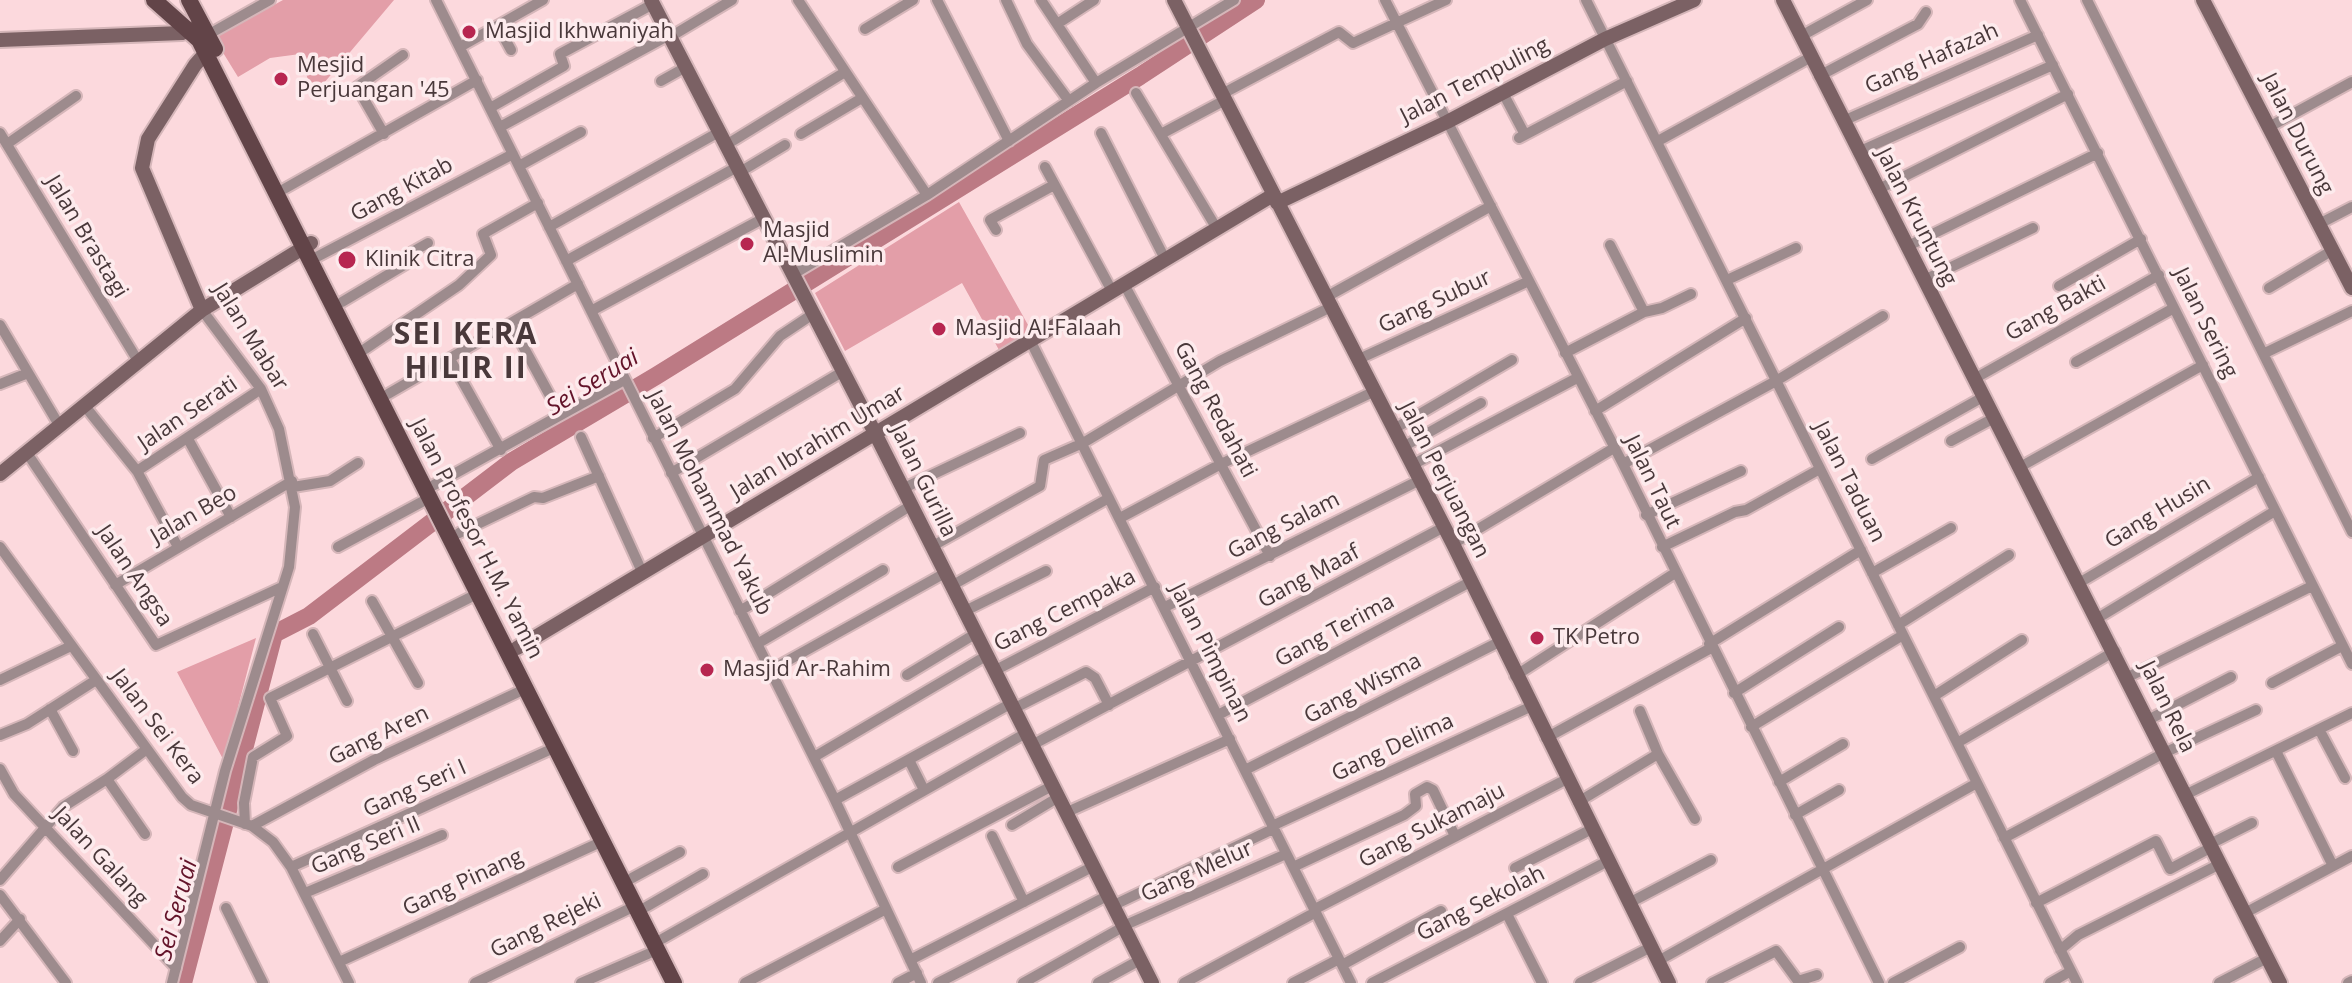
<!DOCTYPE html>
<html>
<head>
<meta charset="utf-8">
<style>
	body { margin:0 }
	canvas { display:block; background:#fcd9dd }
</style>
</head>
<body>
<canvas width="2352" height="983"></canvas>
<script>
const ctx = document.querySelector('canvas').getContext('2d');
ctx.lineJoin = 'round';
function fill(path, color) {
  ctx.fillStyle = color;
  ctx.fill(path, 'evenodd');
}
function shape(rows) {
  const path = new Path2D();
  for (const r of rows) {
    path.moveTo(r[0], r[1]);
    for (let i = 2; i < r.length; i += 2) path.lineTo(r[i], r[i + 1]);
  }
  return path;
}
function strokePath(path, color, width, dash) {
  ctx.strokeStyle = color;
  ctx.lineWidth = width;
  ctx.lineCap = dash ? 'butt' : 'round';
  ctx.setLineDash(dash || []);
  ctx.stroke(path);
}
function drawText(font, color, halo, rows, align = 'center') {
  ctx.font = font + ' "Open Sans",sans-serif';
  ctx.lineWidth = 7;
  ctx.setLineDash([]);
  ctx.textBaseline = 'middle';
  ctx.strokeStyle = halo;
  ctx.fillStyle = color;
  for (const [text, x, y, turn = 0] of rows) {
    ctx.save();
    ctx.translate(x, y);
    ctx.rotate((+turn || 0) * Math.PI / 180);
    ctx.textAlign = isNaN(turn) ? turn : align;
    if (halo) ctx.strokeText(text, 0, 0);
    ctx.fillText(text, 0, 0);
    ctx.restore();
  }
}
fill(shape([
	[283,0,394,0,313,96,300,54,270,58,238,77,214,38],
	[959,202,1032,332,999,350,962,283,845,351,815,293],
	[256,638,224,761,177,672]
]), '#e39ea8');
strokePath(shape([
	[183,983,274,634,309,616,511,462,656,376,1140,76,1256,0]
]), '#bc7a84', 18);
const street = shape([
	[436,0,835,800,921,983],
	[798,0,927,195],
	[937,0,1009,141],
	[1006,0,1027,44,1069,101],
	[1041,0,1096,83],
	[1385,0,1623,464,1879,983],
	[1586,0,2077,983],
	[2020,0,2352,664],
	[2087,0,2352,532],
	[1057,24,1094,0],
	[498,26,511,50],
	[865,29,913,0],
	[1801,36,1867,0],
	[204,37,270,0],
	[670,37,732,0],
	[460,47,543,0],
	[1819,76,1918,24,1926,12],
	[661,81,686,67],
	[1136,93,1217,229],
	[1503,93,1523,131],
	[1222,94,1339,32,1353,43,1446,0],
	[490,108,564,66,560,54,653,4],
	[1843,121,2038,35],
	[500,127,669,35],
	[2269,127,2352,82],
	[0,133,138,361],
	[1101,133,1165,259],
	[384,134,357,87,403,55],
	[801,134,862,98],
	[1161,134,1225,100],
	[1519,138,1627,81],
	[1658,141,1811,57],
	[7,144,76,96],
	[726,145,845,72],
	[1858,152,2053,65],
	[519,166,581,132],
	[1045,167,1112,291],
	[740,172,785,145],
	[284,189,477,80],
	[1877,190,2068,94],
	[2319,224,2352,207],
	[549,227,719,132],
	[996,230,990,220,1054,185],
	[1610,245,1644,312],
	[1906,247,2098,153],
	[309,261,513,154],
	[566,261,737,167],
	[792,275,927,195,1096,83,1234,0],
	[1727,280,1796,248],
	[1924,280,2033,228],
	[1124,284,1270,556],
	[2059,286,2141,239],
	[2269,288,2333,250],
	[1328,296,1491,206],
	[342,302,411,261,412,252,428,243],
	[591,311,764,218],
	[511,324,560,414],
	[0,325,59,425],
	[1031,342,1351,983],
	[365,349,459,285,491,255,483,234,538,203],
	[1565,353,1644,312,1662,308,1691,294],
	[2265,353,2352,311],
	[450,359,501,450],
	[1359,359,1529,281],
	[2076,362,2174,308],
	[1974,379,2159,275],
	[0,384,28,373],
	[388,394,578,284],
	[84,405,137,471,178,547],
	[1595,411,1746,318],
	[1394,429,1512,360],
	[581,437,643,574],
	[653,438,735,389,780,336,813,314],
	[188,439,231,517],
	[1951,441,1994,418],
	[1403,447,1481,403],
	[27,453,156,645,282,587],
	[1872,459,1983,397],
	[1623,464,1776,381,1883,316],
	[1412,465,1577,378],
	[2020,467,2203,365],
	[137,471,261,389],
	[671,473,842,372],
	[434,485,624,380],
	[293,487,330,481,358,463],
	[902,489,1020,433],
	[1646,515,1741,471],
	[1120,518,1221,464,1375,391],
	[459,533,534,497,543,498,599,476],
	[1453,544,1614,448],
	[0,547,182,797,191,805,252,826,273,842,291,867,349,983],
	[338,547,431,497],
	[931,547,1040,486,1044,460,1083,443,1220,361,1333,306],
	[1662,547,1735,512,1746,510,1820,469],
	[1872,573,1951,528],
	[2079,583,2259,477],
	[115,585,292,481],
	[951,586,1109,498],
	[372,601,418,683],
	[1165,607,1420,480],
	[740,611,910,506],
	[963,612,1046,571],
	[2098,618,2275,511],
	[1898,625,2009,555],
	[313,634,347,701],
	[757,644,883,570],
	[1709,644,1861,550],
	[771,670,945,573],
	[994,671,1155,587],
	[907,675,975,634],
	[1515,676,1675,573],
	[2128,677,2312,586],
	[0,680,71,646],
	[2272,683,2342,646],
	[1734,693,1839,627],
	[1934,696,2022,640],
	[50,709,73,751],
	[1013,709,1086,672,1095,678,1109,705],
	[1640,711,1658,754],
	[1218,715,1470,582],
	[2148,720,2231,677],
	[1751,727,1903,635],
	[2320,731,2345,778],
	[0,735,27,724,96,680],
	[1546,738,1711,648],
	[1957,743,2115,651],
	[1032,745,1444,527],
	[2277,753,2333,866],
	[814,757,986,656],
	[909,760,924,790],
	[0,769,14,794,176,968],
	[1245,770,1499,642],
	[107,779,147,749],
	[1779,782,1843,744],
	[2185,795,2352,713],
	[835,800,1010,704],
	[1578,802,1658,754,1695,819],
	[1065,813,1230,739],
	[1795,815,1839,790],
	[245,824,244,803,253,757,287,736,270,698,479,593],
	[1012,825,1057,798],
	[252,826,374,760,527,688],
	[1272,826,1530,707],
	[992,836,1024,902],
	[2004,838,2164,753,2256,710],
	[2210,844,2252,823],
	[291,867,556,747],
	[898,867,1052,786],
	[1293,867,1404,815,1416,806,1415,794,1427,787,1433,790,1455,836],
	[1515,868,1592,829],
	[632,878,680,852],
	[0,880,63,807,107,779,145,834],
	[305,893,442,835],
	[0,895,66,983],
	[1629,903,1711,860],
	[2036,903,2156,841,2170,869,2212,847],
	[1112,906,1273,829],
	[646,907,703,874],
	[226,908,263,983],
	[1315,909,1567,779],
	[2245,913,2352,856],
	[1507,914,1542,983],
	[662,939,1026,733],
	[0,941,20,919],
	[2060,950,2078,935,2220,864],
	[910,960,1092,867],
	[1658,961,1977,783],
	[339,962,603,841],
	[1342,965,1441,911],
	[172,983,225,771,289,567,295,507,279,429,261,389,202,310],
	[475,983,635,906],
	[581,983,657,950],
	[745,983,886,909],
	[898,983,917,973],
	[938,983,1107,896],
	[1023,983,1130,923,1286,854],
	[1098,983,1140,960],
	[1184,983,1316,912],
	[1293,983,1339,959],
	[1372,983,1608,861],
	[1580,983,1651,947],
	[1712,983,1776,951,1798,981,1817,975],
	[1893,983,1960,947],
	[2050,983,2071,971],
	[2219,983,2267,958],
	[2348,983,2352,981]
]);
const secondary = shape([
	[651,0,876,435,1152,983],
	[1174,0,1453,544,1669,983],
	[1783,0,2280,983],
	[2203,0,2352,288],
	[0,40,182,33,194,28],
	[1277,203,1447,122,1605,39,1694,0],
	[202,310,142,168,148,139,195,65,211,47],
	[0,474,202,310,311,243],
	[517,648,1273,195]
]);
const primary = shape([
	[154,0,199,40,205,52,674,983],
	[189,0,215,49]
]);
strokePath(street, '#d5b6b9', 14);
strokePath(secondary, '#d5b6b9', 18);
strokePath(primary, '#d5b6b9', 20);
strokePath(street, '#9d8b8d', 10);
strokePath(secondary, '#7b6164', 14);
strokePath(primary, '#624448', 16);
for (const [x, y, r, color] of [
	[469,32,8,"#b72650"],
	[281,79,8,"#b72650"],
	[747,244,8,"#b72650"],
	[347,260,10,"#b72650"],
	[939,329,8,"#b72650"],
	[1537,638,8,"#b72650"],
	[707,670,8,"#b72650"]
]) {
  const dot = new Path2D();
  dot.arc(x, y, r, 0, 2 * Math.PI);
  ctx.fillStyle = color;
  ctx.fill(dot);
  strokePath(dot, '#fdebed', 3);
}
drawText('22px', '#49383a', '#fdebed', [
	["Masjid Ikhwaniyah",485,32],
	["Mesjid",297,66],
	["Perjuangan '45",297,91],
	["Masjid",763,231],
	["Al-Muslimin",763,256],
	["Klinik Citra",365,260],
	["Masjid Al-Falaah",955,329],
	["TK Petro",1553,638],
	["Masjid Ar-Rahim",723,670]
], 'left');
drawText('22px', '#49383a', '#fdebed', [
	["Gang Hafazah",1932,59,-24],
	["Jalan Tempuling",1475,81,-27],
	["Jalan Durung",2297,134,63],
	["Gang Kitab",402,190,-28],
	["Jalan Kruntung",1916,217,63],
	["Jalan Brastagi",86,237,59],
	["Gang Subur",1435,302,-25],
	["Gang Bakti",2056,309,-29],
	["Jalan Sering",2205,323,64],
	["Jalan Mabar",250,337,58],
	["Gang Redahati",1215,410,62],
	["Jalan Serati",188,414,-34],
	["Jalan Ibrahim Umar",818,443,-31],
	["Jalan Perjuangan",1444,480,63],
	["Jalan Gurilla",923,481,64],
	["Jalan Taut",1652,482,64],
	["Jalan Taduan",1849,482,63],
	["Jalan Mohammad Yakub",709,503,63],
	["Gang Husin",2158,513,-31],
	["Jalan Beo",194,515,-30],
	["Gang Salam",1284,526,-27],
	["Jalan Profesor H.M. Yamin",476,539,63],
	["Jalan Angsa",134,576,56],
	["Gang Maaf",1309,577,-28],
	["Gang Cempaka",1065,611,-27],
	["Gang Terima",1335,631,-28],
	["Jalan Pimpinan",1210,653,63],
	["Gang Wisma",1363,689,-27],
	["Jalan Rela",2167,707,64],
	["Jalan Sei Kera",157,727,53],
	["Gang Aren",379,736,-26],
	["Gang Delima",1393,748,-25],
	["Gang Seri I",415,789,-24],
	["Gang Sukamaju",1432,826,-27],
	["Gang Seri II",366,846,-23],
	["Jalan Galang",100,857,47],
	["Gang Melur",1197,872,-24],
	["Gang Pinang",463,883,-25],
	["Gang Sekolah",1481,904,-27],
	["Gang Rejeki",546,926,-26]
]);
drawText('italic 24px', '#631329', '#fdebed', [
	["Sei Seruai",593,383,-32],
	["Sei Seruai",177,910,-75]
]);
ctx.letterSpacing = '2px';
drawText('bold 30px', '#49383a', '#fdebed', [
	["SEI KERA",466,335],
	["HILIR II",466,369]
]);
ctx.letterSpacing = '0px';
</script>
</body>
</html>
